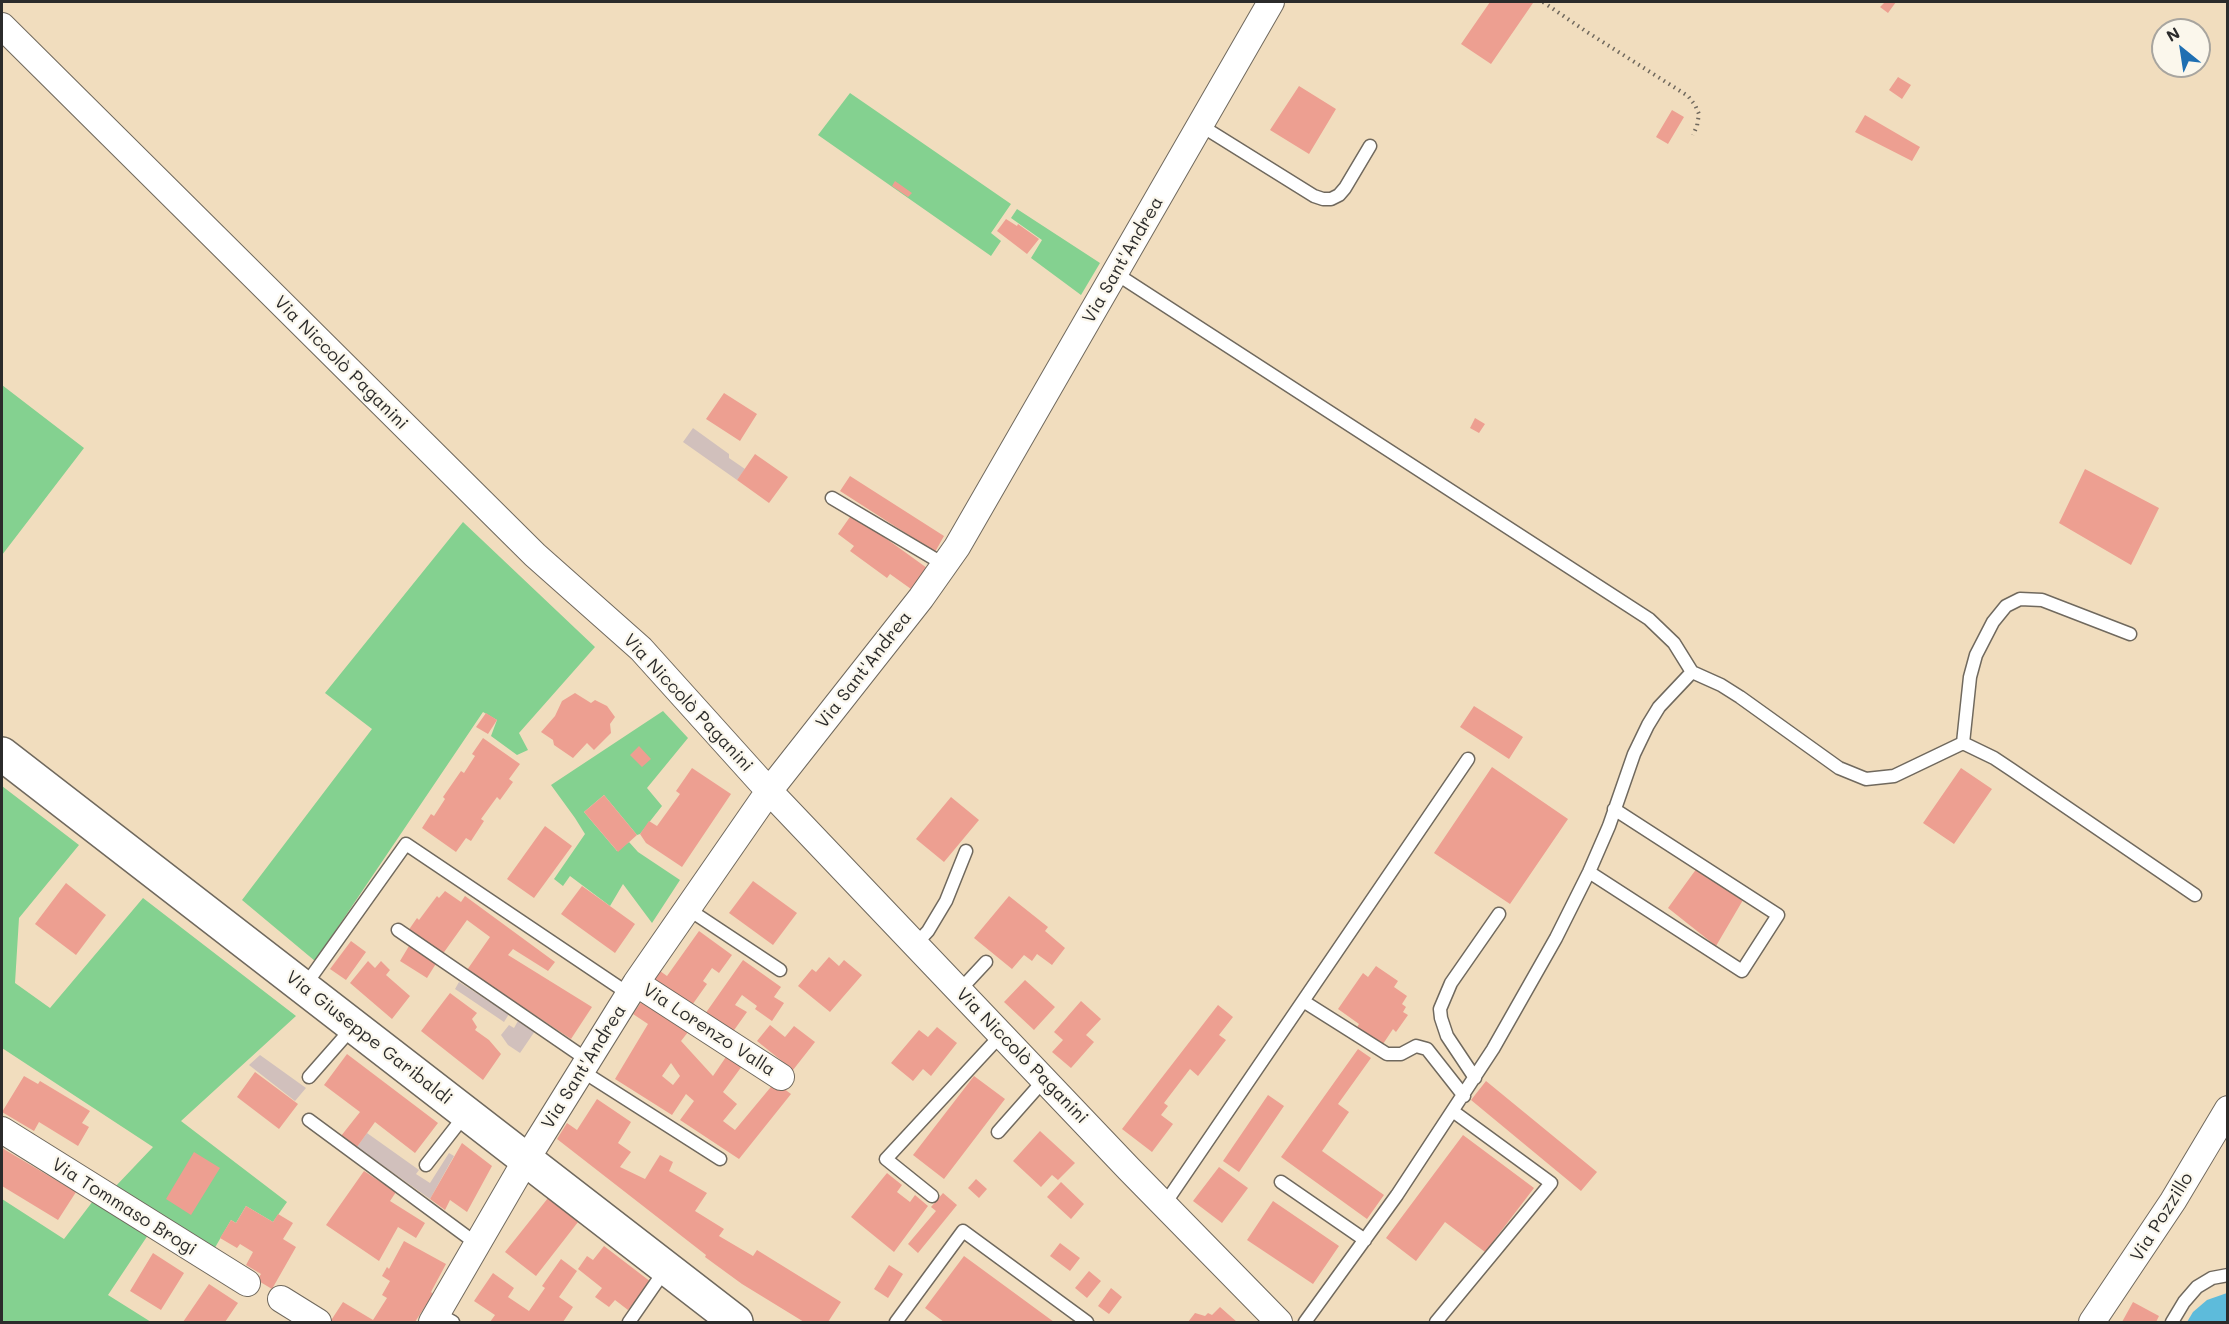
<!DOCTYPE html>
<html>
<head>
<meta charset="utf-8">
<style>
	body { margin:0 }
	#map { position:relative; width:2229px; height:1324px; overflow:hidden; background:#f1ddbe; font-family:Mali,sans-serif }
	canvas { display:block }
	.frame { position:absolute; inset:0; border:3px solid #2b2b2b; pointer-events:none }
	.north { position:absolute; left:2151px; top:18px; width:60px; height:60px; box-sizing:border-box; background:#fbf7ec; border:2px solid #a8a59f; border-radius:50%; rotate:330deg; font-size:16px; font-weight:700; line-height:24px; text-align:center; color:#2b2b2b }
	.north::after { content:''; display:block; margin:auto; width:21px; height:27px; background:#1f6fb2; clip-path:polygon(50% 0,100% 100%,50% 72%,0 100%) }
</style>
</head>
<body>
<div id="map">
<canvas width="2229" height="1324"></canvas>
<div class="frame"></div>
<div class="north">N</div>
</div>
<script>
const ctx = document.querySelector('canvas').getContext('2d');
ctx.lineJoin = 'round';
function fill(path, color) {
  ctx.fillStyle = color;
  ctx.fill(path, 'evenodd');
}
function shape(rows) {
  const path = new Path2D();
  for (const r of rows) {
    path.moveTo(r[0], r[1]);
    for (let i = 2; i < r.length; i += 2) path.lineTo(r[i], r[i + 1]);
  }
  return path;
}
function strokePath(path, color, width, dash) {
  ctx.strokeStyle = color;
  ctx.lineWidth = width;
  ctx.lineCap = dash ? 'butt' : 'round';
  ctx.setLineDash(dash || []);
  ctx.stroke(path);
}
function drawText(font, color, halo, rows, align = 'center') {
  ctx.font = font + ' Mali,sans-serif';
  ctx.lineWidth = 4.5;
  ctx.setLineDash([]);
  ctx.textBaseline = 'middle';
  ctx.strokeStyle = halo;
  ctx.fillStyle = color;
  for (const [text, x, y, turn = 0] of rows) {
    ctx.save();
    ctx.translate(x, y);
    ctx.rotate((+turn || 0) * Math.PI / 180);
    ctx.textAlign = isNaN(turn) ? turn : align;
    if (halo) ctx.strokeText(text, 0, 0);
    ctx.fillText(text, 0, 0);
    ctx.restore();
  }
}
fill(shape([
	[693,428,729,454,729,458,745,469,737,480,683,442],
	[459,982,509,1014,504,1022,455,989],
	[518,1021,535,1031,520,1053,508,1045,501,1035,509,1025,514,1028],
	[260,1055,306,1088,295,1101,249,1065],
	[367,1133,419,1170,416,1174,430,1183,449,1153,454,1156,430,1199,357,1147]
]), '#d1c0bc');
fill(shape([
	[850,93,1011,204,991,233,1001,241,991,256,818,135],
	[1017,209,1100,263,1081,295,1031,258,1042,240,1011,218],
	[2,385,84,448,2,555],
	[463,522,595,647,519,733,528,750,517,755,491,736,497,720,483,712,315,961,242,900,372,729,325,693],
	[663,711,688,738,647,788,662,806,640,834,637,835,604,795,584,812,617,851,629,842,638,852,680,880,652,923,623,884,610,906,570,876,563,886,554,879,585,834,575,818,551,785],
	[2,786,79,845,19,918,15,983,50,1008,143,898,296,1016,181,1121,287,1202,273,1222,246,1206,236,1223,231,1220,213,1251,114,1188,153,1147,2,1048],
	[96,1197,150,1232,108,1295,151,1322,2,1322,2,1199,64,1239]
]), '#84d190');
fill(shape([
	[2227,1293,2227,1322,2187,1322,2193,1312,2207,1300]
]), '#5dbbdb');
fill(shape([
	[1490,2,1533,3,1491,64,1461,44],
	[1885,2,1896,2,1888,13,1880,7],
	[1898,77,1911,85,1902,99,1889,90],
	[1299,86,1336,109,1309,154,1270,130],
	[1672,110,1684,117,1668,144,1656,137],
	[1865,115,1920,147,1912,161,1855,132],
	[895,181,912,193,908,197,892,186],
	[1006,219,1017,226,1018,224,1039,239,1027,254,997,231],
	[724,393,757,414,740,441,706,419],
	[1475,418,1485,424,1479,433,1470,428],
	[755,454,788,477,769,503,737,480],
	[2085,469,2159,508,2131,565,2059,523],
	[850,476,944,536,935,552,840,491],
	[852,514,927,568,911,589,890,574,887,578,850,551,854,546,838,534],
	[575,693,591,703,595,700,607,706,615,717,610,724,611,733,594,750,587,743,573,758,554,745,553,740,541,732,555,716,562,701],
	[1474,706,1523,737,1509,759,1460,727],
	[486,713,497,720,488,734,476,727],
	[483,738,520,764,509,779,513,782,500,800,497,797,481,819,484,821,471,841,466,838,456,852,422,828,431,814,434,816,445,799,443,797,461,771,464,773,475,756,472,754],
	[639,746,651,759,642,767,630,755],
	[1492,767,1568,819,1510,904,1434,853],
	[692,768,731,794,682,867,646,843,640,834,649,821,657,826,680,794,676,791],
	[1961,768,1992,789,1954,844,1923,823],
	[604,795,637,835,618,852,584,812],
	[951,797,979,820,944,862,916,839],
	[545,826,572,846,534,898,507,879],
	[1697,868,1743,900,1716,946,1668,908],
	[753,881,797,913,773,945,729,913],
	[66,883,106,915,76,955,35,924],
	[582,886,635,924,615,953,561,914],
	[445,891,461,902,465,896,555,962,548,971,513,949,508,955,592,1007,571,1039,467,970,490,937,467,920,442,955,408,931,417,918,419,920,437,896,439,898],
	[1009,896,1048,927,1045,931,1065,948,1052,965,1037,954,1032,961,1024,955,1012,969,974,938],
	[699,931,732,955,719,973,712,968,703,981,707,984,690,1008,653,981,660,971,667,976],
	[351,941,366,952,346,980,330,969],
	[409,946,437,962,427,978,400,961],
	[829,957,839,966,844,960,862,975,830,1012,798,986,812,969,816,972],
	[743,960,781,987,774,997,784,1003,772,1021,755,1009,757,1006,742,995,735,1005,747,1012,732,1033,705,1014],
	[368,961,375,968,381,961,390,970,386,975,410,996,392,1019,350,983],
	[1376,966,1398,981,1394,987,1407,996,1402,1004,1406,1007,1403,1012,1408,1015,1396,1032,1393,1029,1381,1047,1356,1029,1359,1024,1338,1009,1363,973,1368,977],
	[1025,980,1055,1007,1034,1030,1004,1002],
	[450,993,477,1013,472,1019,477,1027,475,1030,489,1040,501,1054,483,1080,421,1031],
	[644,998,692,1027,681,1041,713,1076,730,1051,745,1062,723,1092,737,1104,723,1121,735,1130,775,1082,791,1094,739,1159,680,1120,694,1101,686,1094,672,1115,615,1079,648,1024,633,1014],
	[671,1063,680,1076,673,1085,662,1076],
	[1081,1001,1101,1019,1086,1035,1094,1042,1071,1068,1052,1052,1063,1040,1054,1032],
	[1218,1005,1233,1017,1219,1035,1226,1040,1198,1076,1190,1069,1164,1103,1168,1106,1161,1115,1173,1124,1152,1152,1122,1129],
	[770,1025,785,1037,794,1026,815,1042,793,1070,757,1041],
	[937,1027,957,1043,931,1076,923,1069,913,1081,891,1063,919,1030,928,1037],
	[1358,1049,1371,1058,1338,1104,1349,1112,1322,1151,1384,1195,1367,1219,1281,1157],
	[347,1054,438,1123,415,1153,375,1122,357,1147,341,1136,360,1112,324,1085],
	[255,1072,298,1104,279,1129,237,1097],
	[24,1076,38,1084,40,1081,90,1111,82,1123,89,1127,78,1146,39,1122,34,1131,2,1112],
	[974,1076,1005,1099,944,1179,913,1155],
	[1486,1081,1597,1172,1581,1191,1471,1100],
	[1268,1095,1284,1106,1239,1172,1223,1161],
	[597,1099,631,1122,618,1143,631,1152,620,1167,645,1179,660,1155,673,1162,669,1171,707,1193,695,1211,724,1229,719,1236,753,1256,757,1250,841,1302,828,1322,804,1322,742,1284,705,1257,706,1255,557,1139,567,1123,577,1130],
	[1040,1131,1075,1163,1058,1180,1052,1175,1041,1187,1013,1161],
	[1463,1135,1534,1188,1485,1252,1445,1222,1416,1261,1386,1238],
	[462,1143,492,1166,467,1212,450,1200,445,1210,430,1199],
	[2,1148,76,1192,58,1220,2,1186],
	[194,1152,220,1168,191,1215,166,1199],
	[1219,1167,1248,1188,1222,1223,1193,1201],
	[364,1171,396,1192,390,1201,425,1223,416,1238,398,1227,379,1261,326,1225],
	[887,1173,902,1185,897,1192,910,1202,915,1195,928,1206,894,1252,851,1217],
	[976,1179,987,1189,979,1198,968,1188],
	[1061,1182,1084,1204,1071,1219,1047,1197],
	[943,1193,957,1205,918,1253,908,1244,936,1211,931,1207],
	[548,1198,578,1222,536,1276,505,1252],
	[1273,1201,1339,1246,1313,1284,1247,1240],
	[246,1206,273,1222,278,1214,293,1223,283,1239,296,1247,272,1289,257,1280,261,1274,246,1265,253,1252,240,1244,237,1248,220,1238,231,1220,236,1223],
	[404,1241,446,1264,431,1292,433,1294,415,1322,330,1322,343,1302,373,1320,387,1298,382,1295,390,1281,382,1276,387,1267,389,1269],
	[1060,1243,1080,1258,1070,1271,1050,1256],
	[604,1246,651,1282,628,1310,615,1300,609,1307,595,1297,602,1288,578,1269,587,1256,593,1260],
	[153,1253,184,1273,161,1310,130,1291],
	[964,1256,1054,1322,944,1322,925,1308],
	[561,1259,577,1271,559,1297,573,1307,563,1322,490,1322,495,1315,474,1301,493,1273,514,1288,508,1297,529,1311,545,1288,542,1286],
	[889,1265,903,1274,888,1298,874,1289],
	[1089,1271,1101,1281,1087,1298,1075,1288],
	[209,1284,238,1303,225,1322,183,1322],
	[1111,1288,1122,1297,1109,1314,1098,1306],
	[2133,1302,2159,1316,2156,1322,2122,1322],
	[1220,1307,1237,1322,1188,1322,1195,1313,1205,1316,1208,1313,1212,1315]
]), '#ed9f91');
const lane = shape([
	[1200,125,1314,196,1323,199,1331,199,1339,195,1345,188,1370,146],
	[1115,273,1649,619,1674,643,1692,672,1659,707,1648,725,1634,754,1609,826,1589,872,1556,938,1493,1049,1397,1195,1305,1322],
	[832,498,945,565],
	[1692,672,1721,685,1740,697,1839,768,1866,779,1894,776,1963,743,1994,758,2012,770,2195,895],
	[1963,743,1970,677,1976,655,1993,622,2006,606,2020,599,2042,600,2130,634],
	[1589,872,1742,971,1778,915,1614,809],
	[688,909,780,970],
	[398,930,589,1061],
	[915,945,928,931,946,901,966,851],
	[304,987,406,844,629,994],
	[959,991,986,962],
	[1303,1001,1387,1054,1401,1054,1416,1046,1427,1049,1464,1096],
	[582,1071,720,1159],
	[309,1077,353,1027],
	[1475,1078,1447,1036,1441,1018,1440,1009,1451,983,1499,914],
	[309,1120,477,1244],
	[998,1132,1044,1080],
	[426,1165,465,1115],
	[1281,1182,1365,1240],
	[932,1196,886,1159,1001,1035],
	[1164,1205,1468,759],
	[437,1313,453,1322],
	[629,1322,665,1270],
	[896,1322,963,1231,1087,1322],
	[1436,1322,1551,1183,1454,1112],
	[2172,1322,2184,1302,2197,1287,2212,1278,2228,1275]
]);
const street = shape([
	[2,26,535,555,641,649,769,791,1129,1169,1279,1322],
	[636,983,781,1077],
	[2,1130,247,1283],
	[281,1299,318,1322],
	[432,1322,526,1160,636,983,769,791,921,598,957,547,1271,2],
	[2092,1322,2173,1201,2228,1109]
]);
const secondary = shape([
	[2,754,736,1322]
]);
strokePath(lane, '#70695e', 15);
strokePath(street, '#70695e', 28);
strokePath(secondary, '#70695e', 36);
strokePath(shape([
	[1543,2,1587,32,1688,96,1695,105,1699,114,1697,126,1693,135]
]), '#70695e', 4, [1.5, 4.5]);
strokePath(lane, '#fff', 12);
strokePath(street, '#fff', 26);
strokePath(secondary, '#fff', 33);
drawText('18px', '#2b2b2b', '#fbf7ec', [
	["Via Sant'Andrea",1123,260,-60],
	["Via Niccolò Paganini",341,363,45],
	["Via Sant'Andrea",864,670,-52],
	["Via Niccolò Paganini",688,703,47],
	["Via Lorenzo Valla",709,1030,33],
	["Via Giuseppe Garibaldi",369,1038,38],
	["Via Niccolò Paganini",1022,1056,46],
	["Via Sant'Andrea",584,1067,-58],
	["Via Tommaso Brogi",124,1207,32],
	["Via Pozzillo",2162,1217,-58]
]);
</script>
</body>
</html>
